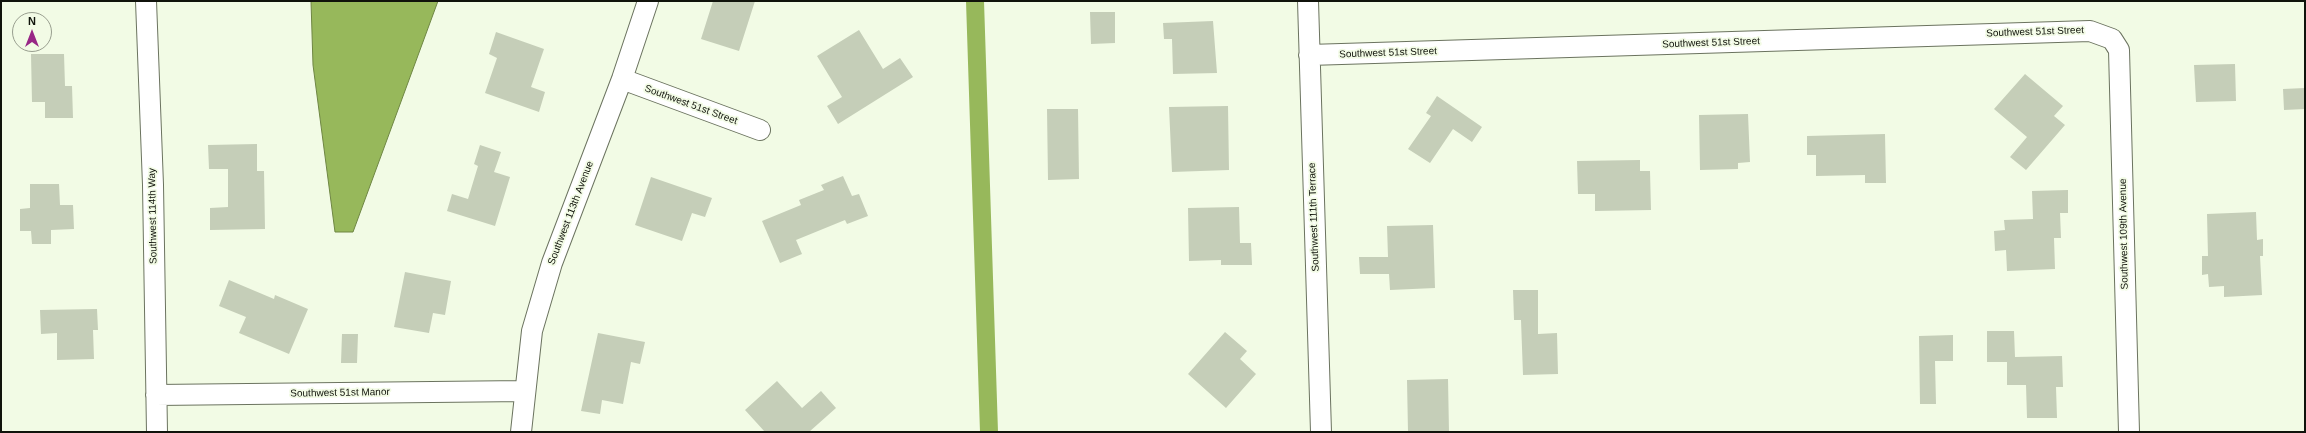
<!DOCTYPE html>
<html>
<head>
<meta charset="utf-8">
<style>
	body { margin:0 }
	#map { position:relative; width:2306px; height:433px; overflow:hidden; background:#f2fbe5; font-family:Arial,sans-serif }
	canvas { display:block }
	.frame { position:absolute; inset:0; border:2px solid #10130b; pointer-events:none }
	.north { position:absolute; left:12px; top:12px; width:40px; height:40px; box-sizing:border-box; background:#f2fbe5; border:1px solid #989e8e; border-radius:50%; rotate:0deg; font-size:11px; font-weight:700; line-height:16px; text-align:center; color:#10130b }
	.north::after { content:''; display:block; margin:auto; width:14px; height:18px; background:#982786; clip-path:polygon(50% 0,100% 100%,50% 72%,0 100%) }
</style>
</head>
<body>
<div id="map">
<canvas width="2306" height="433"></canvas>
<div class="frame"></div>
<div class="north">N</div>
</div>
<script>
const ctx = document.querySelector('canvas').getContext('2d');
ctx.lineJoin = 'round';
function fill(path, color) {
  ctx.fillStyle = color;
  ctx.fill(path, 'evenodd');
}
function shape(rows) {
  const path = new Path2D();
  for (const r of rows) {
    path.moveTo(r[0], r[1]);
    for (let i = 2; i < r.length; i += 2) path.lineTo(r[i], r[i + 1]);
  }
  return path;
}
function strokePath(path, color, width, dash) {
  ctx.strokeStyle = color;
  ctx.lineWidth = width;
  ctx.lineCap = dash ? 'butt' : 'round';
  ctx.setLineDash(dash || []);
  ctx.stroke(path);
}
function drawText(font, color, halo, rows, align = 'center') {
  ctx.font = font + ' Arial,sans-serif';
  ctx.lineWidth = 3.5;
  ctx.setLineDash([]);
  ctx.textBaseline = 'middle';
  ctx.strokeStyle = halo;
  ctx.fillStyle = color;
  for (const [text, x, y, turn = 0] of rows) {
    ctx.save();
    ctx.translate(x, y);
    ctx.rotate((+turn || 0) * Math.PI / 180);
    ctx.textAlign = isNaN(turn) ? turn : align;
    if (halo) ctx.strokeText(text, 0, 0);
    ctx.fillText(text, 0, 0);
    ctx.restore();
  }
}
const water = shape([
	[311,1,438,1,353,232,335,232,313,65,311,1]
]);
fill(water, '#97b85b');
strokePath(water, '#6e8643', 1);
strokePath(shape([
	[975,1,989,432]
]), '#97b85b', 18);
fill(shape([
	[713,1,755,1,739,51,701,39],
	[1090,12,1115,12,1115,43,1091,44],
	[1213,21,1217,73,1173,74,1172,39,1164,39,1163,23],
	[859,30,883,69,900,58,913,77,838,124,827,106,842,97,817,56],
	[496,32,544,49,531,87,545,92,539,112,485,93,497,58,489,54],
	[31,54,64,54,65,86,72,86,73,118,45,118,45,102,32,102],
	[2235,64,2236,101,2196,102,2194,65],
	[2025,74,2063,106,2054,116,2065,125,2026,170,2010,157,2027,137,1994,109],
	[2305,88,2305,109,2284,110,2283,89],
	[1437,96,1482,127,1472,142,1453,129,1430,163,1408,149,1431,116,1426,113],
	[1228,106,1229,170,1172,172,1169,107],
	[1047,109,1078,109,1079,179,1048,180],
	[1748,114,1750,162,1738,163,1738,169,1700,170,1699,115],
	[1885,134,1886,183,1865,183,1865,175,1816,176,1816,155,1807,155,1807,136],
	[257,144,257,171,264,171,265,229,210,230,210,208,228,207,228,169,209,169,208,145],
	[480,145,501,152,494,172,510,177,495,226,447,211,452,194,468,199,478,166,474,164],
	[1640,160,1640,171,1650,171,1651,210,1595,211,1595,194,1578,194,1577,161],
	[843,176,852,196,859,194,868,216,847,224,845,220,796,240,802,254,780,263,762,221,801,205,799,200,824,190,821,185],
	[651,177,712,198,705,217,692,213,682,241,635,225],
	[30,184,59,184,60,205,73,205,74,229,51,230,51,244,32,244,31,231,20,231,20,209,30,208],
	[2068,190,2068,213,2060,213,2061,238,2054,238,2055,269,2007,271,2006,250,1995,251,1994,231,2005,230,2004,220,2033,219,2032,191],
	[1239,207,1240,243,1251,243,1252,265,1221,265,1221,260,1189,261,1188,208],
	[2256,212,2257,240,2263,239,2263,256,2260,256,2262,295,2224,297,2224,286,2209,287,2208,274,2202,275,2202,256,2208,256,2207,214],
	[1433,225,1435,288,1390,290,1389,274,1360,274,1359,257,1388,257,1387,226],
	[405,272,451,281,445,315,433,313,429,333,394,327],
	[229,280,274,299,275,295,308,309,289,354,239,333,246,317,219,306],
	[1513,290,1538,290,1538,334,1557,333,1558,374,1523,375,1521,320,1514,320],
	[97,309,98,330,93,330,94,359,57,360,57,333,41,334,40,310],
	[1987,331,2014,331,2015,357,2062,356,2063,387,2056,387,2057,418,2027,418,2026,385,2007,385,2007,362,1987,362],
	[1225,332,1247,351,1240,359,1256,374,1226,408,1188,374],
	[598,333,645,342,640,364,631,362,623,404,602,400,600,414,581,411],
	[342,334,358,334,357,363,341,363],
	[1953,335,1953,361,1935,361,1936,404,1920,404,1919,336],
	[1448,379,1449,432,1408,432,1407,380],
	[777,381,802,408,821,391,836,408,809,432,765,432,745,410]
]), '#c5ceb8');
const minor = shape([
	[146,1,153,185,157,432],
	[1308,1,1321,432],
	[1309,55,2090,31,2112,39,2119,50,2129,432],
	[622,79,760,130],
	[156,395,524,391],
	[521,432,532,331,552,263,622,79,648,1]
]);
strokePath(minor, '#6b735f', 22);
strokePath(minor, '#fff', 20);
drawText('10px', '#10130b', '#f2fbe5', [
	["Southwest 51st Street",2035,32,-2],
	["Southwest 51st Street",1711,43,-2],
	["Southwest 51st Street",1388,53,-2],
	["Southwest 51st Street",691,105,20],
	["Southwest 113th Avenue",571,213,-69],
	["Southwest 114th Way",153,216,-91],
	["Southwest 111th Terrace",1314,217,-92],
	["Southwest 109th Avenue",2124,234,-91],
	["Southwest 51st Manor",340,393,-1]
]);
</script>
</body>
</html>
